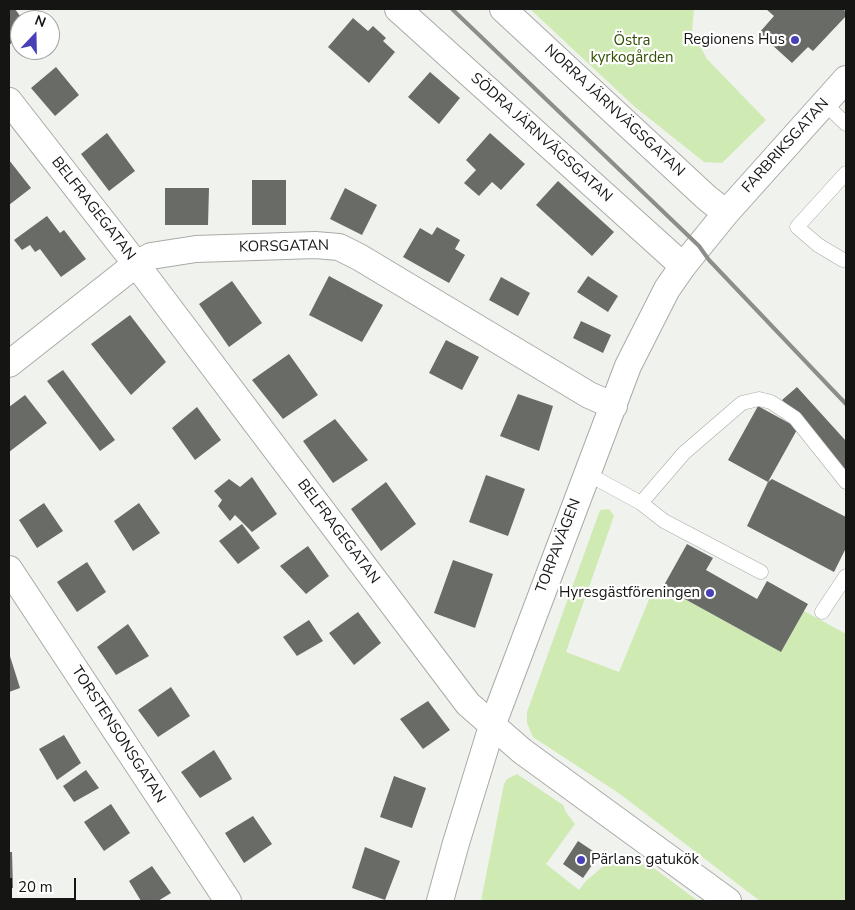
<!DOCTYPE html>
<html>
<head>
<meta charset="utf-8">
<style>
	body { margin:0 }
	#map { position:relative; width:855px; height:910px; overflow:hidden; background:#f0f2ed; font-family:"Nunito Sans",sans-serif }
	canvas { display:block }
	.frame { position:absolute; inset:0; border:10px solid #151514; pointer-events:none }
	.north { position:absolute; left:10px; top:10px; width:50px; height:50px; box-sizing:border-box; background:#fefffe; border:1px solid #a1a1a0; border-radius:50%; rotate:21deg; font-size:14px; font-weight:700; line-height:20px; text-align:center; color:#151514 }
	.north::after { content:''; display:block; margin:auto; width:18px; height:22px; background:#4840b6; clip-path:polygon(50% 0,100% 100%,50% 72%,0 100%) }
	.scale { position:absolute; left:10px; top:878px; width:66px; height:22px; box-sizing:border-box; border:2px solid #151514; border-top:0; padding-left:6px; font-size:15px; line-height:18px; white-space:nowrap; color:#151514; -webkit-text-stroke:4px #fefffe; paint-order:stroke }
</style>
</head>
<body>
<div id="map">
<canvas width="855" height="910"></canvas>
<div class="frame"></div>
<div class="north">N</div>
<div class="scale">20 m</div>
</div>
<script>
const ctx = document.querySelector('canvas').getContext('2d');
ctx.lineJoin = 'round';
function fill(path, color) {
  ctx.fillStyle = color;
  ctx.fill(path, 'evenodd');
}
function shape(rows) {
  const path = new Path2D();
  for (const r of rows) {
    path.moveTo(r[0], r[1]);
    for (let i = 2; i < r.length; i += 2) path.lineTo(r[i], r[i + 1]);
  }
  return path;
}
function strokePath(path, color, width, dash) {
  ctx.strokeStyle = color;
  ctx.lineWidth = width;
  ctx.lineCap = dash ? 'butt' : 'round';
  ctx.setLineDash(dash || []);
  ctx.stroke(path);
}
function drawText(font, color, halo, rows, align = 'center') {
  ctx.font = font + ' "Nunito Sans",sans-serif';
  ctx.lineWidth = 4.5;
  ctx.setLineDash([]);
  ctx.textBaseline = 'middle';
  ctx.strokeStyle = halo;
  ctx.fillStyle = color;
  for (const [text, x, y, turn = 0] of rows) {
    ctx.save();
    ctx.translate(x, y);
    ctx.rotate((+turn || 0) * Math.PI / 180);
    ctx.textAlign = isNaN(turn) ? turn : align;
    if (halo) ctx.strokeText(text, 0, 0);
    ctx.fillText(text, 0, 0);
    ctx.restore();
  }
}
fill(shape([
	[530,9,694,9,692,31,707,59,766,120,722,163,704,162,635,107],
	[609,509,614,516,566,652,619,672,650,597,663,587,781,652,804,611,846,634,846,901,760,901,620,794,533,737,527,723,527,712,600,510],
	[517,774,563,805,566,812,575,824,546,864,579,890,586,881,613,858,651,866,698,901,481,901,504,784,507,779]
]), '#d0eab4');
fill(shape([
	[9,9,15,9,23,20,20,20,20,37,9,45],
	[766,9,843,9,846,12,846,16,813,51,808,47,792,63,759,33,774,16],
	[353,18,368,31,373,26,386,38,383,41,395,52,369,83,328,47],
	[56,67,79,95,55,116,31,88],
	[430,72,460,98,439,124,408,97],
	[107,133,135,171,109,191,81,154],
	[490,133,525,164,501,190,492,182,479,196,464,183,476,170,466,160],
	[9,160,31,188,9,205],
	[252,180,286,180,286,225,252,225],
	[558,181,614,232,592,256,536,205],
	[165,188,209,188,208,225,165,225],
	[345,188,377,205,362,235,330,219],
	[47,216,60,233,64,230,86,259,61,277,40,249,35,252,30,245,22,250,14,240],
	[437,227,460,240,455,249,465,255,449,283,403,257,420,228,432,235],
	[329,276,383,305,362,342,309,315],
	[588,276,618,296,608,312,577,292],
	[501,277,530,293,518,316,489,300],
	[232,281,262,323,229,347,199,304],
	[130,315,166,362,131,395,91,344],
	[581,321,611,335,603,353,573,338],
	[446,340,479,357,462,390,429,373],
	[289,354,318,395,283,419,252,380],
	[63,370,115,440,100,451,47,381],
	[797,387,846,441,846,471,782,400],
	[518,394,553,406,539,451,500,436],
	[25,395,47,423,9,452,9,407],
	[758,406,798,428,768,482,772,479,846,517,846,548,834,572,747,526,768,482,728,460],
	[197,407,221,440,195,460,172,428],
	[335,419,368,460,333,483,303,441],
	[486,475,525,489,508,536,469,522],
	[252,477,277,514,252,532,235,515,230,521,218,506,222,500,214,491,229,479,240,487],
	[386,482,416,524,381,551,351,509],
	[44,503,63,531,37,548,19,520],
	[139,503,160,533,133,551,114,521],
	[242,524,260,548,238,564,219,541],
	[687,544,713,558,706,570,757,599,767,581,808,604,781,652,663,587],
	[308,546,329,576,306,594,280,566],
	[453,560,493,574,475,628,434,613],
	[87,562,106,592,77,612,57,582],
	[358,612,381,643,354,665,329,633],
	[309,620,323,641,297,656,283,637],
	[128,624,149,656,116,675,97,647],
	[9,653,20,688,9,692],
	[171,687,190,716,158,737,138,710],
	[428,701,450,730,423,749,400,719],
	[64,735,81,763,57,780,39,749],
	[214,750,232,779,200,798,181,772],
	[86,770,99,788,74,802,63,786],
	[394,776,426,788,412,828,380,817],
	[111,804,130,833,104,851,84,822],
	[253,816,272,844,244,863,225,833],
	[578,841,599,855,583,878,563,864],
	[365,847,400,861,385,900,352,888],
	[9,852,12,852,13,888,9,888],
	[152,866,171,893,158,901,141,901,129,881]
]), '#696b66');
const service = shape([
	[824,103,846,124],
	[843,260,818,245,797,227,846,173],
	[586,473,641,503,684,453,742,403,759,399,771,402,795,418,846,482],
	[641,503,664,521,761,572],
	[822,612,846,576]
]);
const minor = shape([
	[398,9,683,266],
	[503,9,707,198,726,213],
	[9,101,136,264,468,704,522,751,728,901],
	[9,364,136,264,151,256,196,249,315,245,339,247,359,257,589,395,614,406],
	[9,569,228,901],
	[440,901,456,843,492,726,628,366,667,289,683,266,726,213,846,79]
]);
strokePath(service, '#a8aba6', 15);
strokePath(minor, '#a8aba6', 28);
strokePath(service, '#fff', 14);
strokePath(minor, '#fff', 26);
strokePath(shape([
	[452,9,699,246,709,260,846,404]
]), '#8c8e8a', 4);
for (const [x, y, r, color] of [
	[795,40,5,"#4840b6"],
	[710,593,5,"#4840b6"],
	[581,860,5,"#4840b6"]
]) {
  const dot = new Path2D();
  dot.arc(x, y, r, 0, 2 * Math.PI);
  ctx.fillStyle = color;
  ctx.fill(dot);
  strokePath(dot, '#fefffe', 2);
}
drawText('15px', '#151514', '#fefffe', [
	["Regionens Hus",785,40],
	["Hyresgästföreningen",700,593],
	["Pärlans gatukök",591,860,"left"]
], 'right');
drawText('15px', '#344e04', '#fefffe', [
	["Östra",632,41],
	["kyrkogården",632,58]
]);
drawText('15px', '#151514', '#fefffe', [
	["NORRA JÄRNVÄGSGATAN",614,111,43],
	["SÖDRA JÄRNVÄGSGATAN",541,138,42],
	["FARBRIKSGATAN",786,146,-48],
	["BELFRAGEGATAN",93,209,52],
	["KORSGATAN",284,247,-1],
	["BELFRAGEGATAN",338,532,53],
	["TORPAVÄGEN",559,546,-69],
	["TORSTENSONSGATAN",118,735,57]
]);
</script>
</body>
</html>
